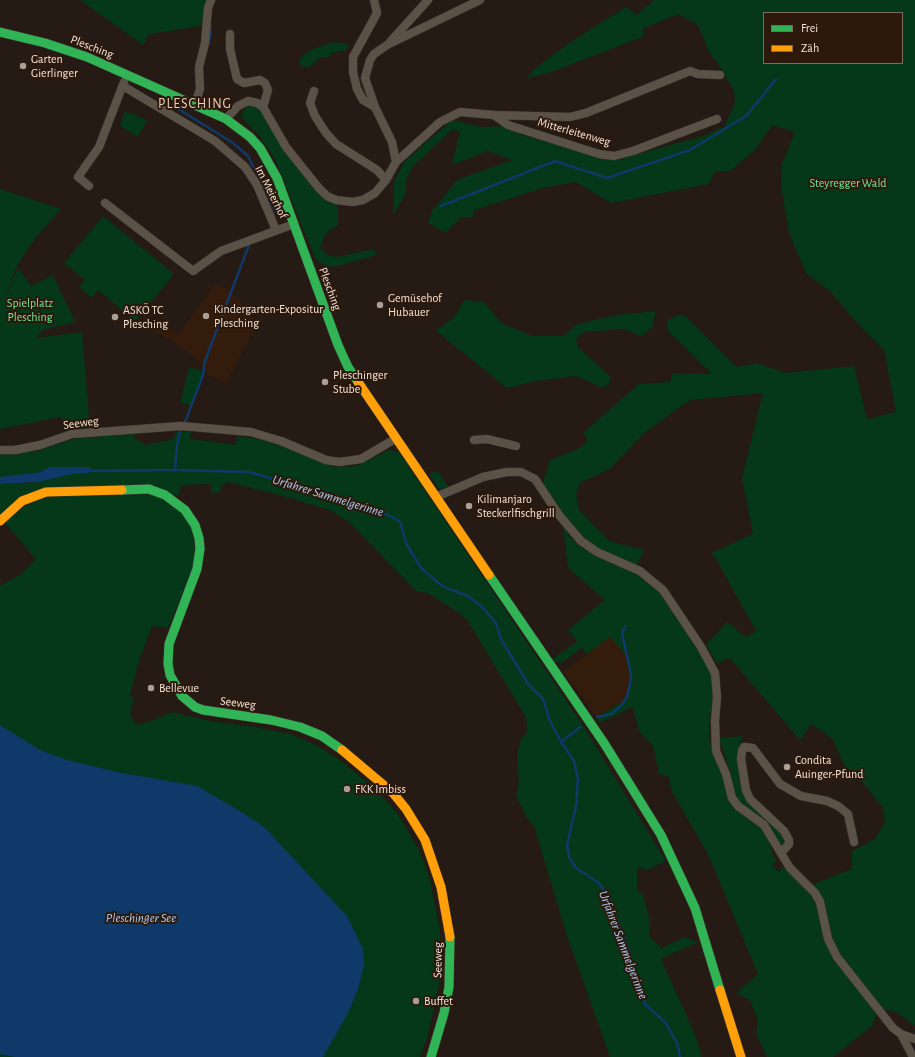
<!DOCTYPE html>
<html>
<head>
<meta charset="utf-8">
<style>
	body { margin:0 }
	#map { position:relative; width:915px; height:1057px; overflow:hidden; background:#251a14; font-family:"Alegreya Sans",sans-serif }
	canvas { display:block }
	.legend { position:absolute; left:763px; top:12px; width:140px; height:52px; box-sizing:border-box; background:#2d190c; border:1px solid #7c6b5f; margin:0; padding:5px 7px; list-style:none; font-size:12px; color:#f3e5dc }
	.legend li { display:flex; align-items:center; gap:8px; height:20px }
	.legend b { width:20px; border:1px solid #7c6b5f }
</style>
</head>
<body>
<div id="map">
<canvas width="915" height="1057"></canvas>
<ul class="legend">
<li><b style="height:5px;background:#30b455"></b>Frei</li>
<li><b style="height:5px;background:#ff9f0a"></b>Zäh</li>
</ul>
</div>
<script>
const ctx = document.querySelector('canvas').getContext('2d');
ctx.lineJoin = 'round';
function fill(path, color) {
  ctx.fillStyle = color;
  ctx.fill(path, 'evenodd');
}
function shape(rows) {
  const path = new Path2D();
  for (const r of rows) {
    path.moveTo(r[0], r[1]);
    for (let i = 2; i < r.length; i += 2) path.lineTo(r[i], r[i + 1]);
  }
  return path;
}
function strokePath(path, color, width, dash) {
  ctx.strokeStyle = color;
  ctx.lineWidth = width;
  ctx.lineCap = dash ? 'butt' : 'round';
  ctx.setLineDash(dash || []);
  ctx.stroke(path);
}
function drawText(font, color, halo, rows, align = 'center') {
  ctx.font = font + ' "Alegreya Sans",sans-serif';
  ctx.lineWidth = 4;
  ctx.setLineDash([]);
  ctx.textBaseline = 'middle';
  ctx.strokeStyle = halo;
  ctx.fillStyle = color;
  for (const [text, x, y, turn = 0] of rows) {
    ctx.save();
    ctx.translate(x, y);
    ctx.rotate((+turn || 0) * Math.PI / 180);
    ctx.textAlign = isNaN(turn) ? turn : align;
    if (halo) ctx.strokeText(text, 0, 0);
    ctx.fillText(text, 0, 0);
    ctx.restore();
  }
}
fill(shape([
	[216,283,234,294,257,324,226,384,205,373,199,360,168,338,153,331,160,322,178,334],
	[611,636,626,655,630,669,629,685,624,701,597,717,563,672]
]), '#341c0c');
fill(shape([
	[80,0,208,0,201,26,149,34,143,45],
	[654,0,915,0,915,1026,895,1011,885,1010,860,982,835,948,811,885,852,869,852,851,875,839,885,822,883,808,861,780,845,766,832,738,811,724,800,740,730,658,717,663,706,645,727,622,746,637,756,631,715,557,711,553,753,534,742,478,763,393,690,400,644,433,611,468,580,483,576,494,579,510,609,541,644,550,637,565,594,547,579,534,569,522,543,483,550,460,580,448,587,442,586,436,583,433,639,384,670,382,673,373,712,374,668,331,667,320,683,314,737,367,756,363,786,373,854,366,867,419,896,412,884,350,858,324,830,291,806,273,789,233,781,186,782,164,795,132,772,125,755,150,730,171,714,172,709,184,611,203,576,182,543,188,474,210,473,217,460,218,446,233,428,223,432,211,457,180,512,160,488,151,452,165,460,132,453,129,413,166,406,181,406,193,393,216,394,181,405,161,452,120,482,127,504,126,525,136,616,160,703,136,724,127,735,103,734,91,717,62,709,52,698,25,678,14,642,29,645,36,554,71,526,79,533,70,569,43,626,7,637,15],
	[764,13,902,13,902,63,764,63],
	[335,42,349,44,346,50,331,53,328,58,321,57,308,68,300,65,299,59,310,50],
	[248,105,256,107,266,115,285,153,321,196,338,206,338,225,326,233,320,248,328,255,337,257,373,249,377,255,338,266,326,267,315,258,274,157,258,134,242,118,242,113],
	[125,111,147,120,138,137,120,126],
	[0,189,61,209,36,237,18,264,4,300,18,268,31,286,53,275,75,322,43,330,36,338,82,332,90,428,64,432,61,417,0,429],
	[103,216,174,274,135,321,98,290,92,298,79,287,85,280,64,263],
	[464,300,484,302,501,323,532,336,564,336,577,324,617,315,656,311,652,328,641,336,624,329,583,332,576,339,578,347,611,377,609,384,603,388,576,376,536,381,507,388,436,331,456,315],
	[189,367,203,371,191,405,180,403],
	[191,431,190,439,236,445,237,436,265,440,335,467,357,466,389,450,399,452,584,727,666,861,645,871,641,867,637,868,637,890,643,895,650,921,649,936,661,948,685,937,698,942,661,959,694,1032,702,1057,610,1057,567,936,534,826,527,818,516,796,519,782,517,755,520,741,527,732,526,717,467,620,459,613,428,593,416,591,351,524,332,511,287,497,228,482,222,485,220,492,211,493,211,484,181,485,179,495,174,495,65,488,0,517,0,484,38,482,49,467,41,472,0,477,0,454,38,451,73,439,135,433,134,437,144,445,174,439,175,432],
	[438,471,448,487,440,490,429,474],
	[122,493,153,495,178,508,193,529,196,563,168,628,152,626,139,661,130,695,134,698,130,714,136,725,154,720,172,712,211,721,255,727,290,734,316,745,340,760,376,790,397,813,418,848,424,862,430,880,440,931,441,970,437,996,427,1038,420,1057,0,1057,0,586,21,574,36,559,5,523,17,510,39,497],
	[563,526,571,538,586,551,621,566,647,580,657,589,709,667,714,681,714,692,709,723,710,742,715,760,723,772,728,796,763,828,768,836,773,856,777,860,772,865,778,872,783,867,812,894,819,904,823,940,877,1014,872,1026,833,1057,767,1057,756,1033,758,1020,750,1000,736,993,758,974,708,854,671,790,669,777,659,774,653,746,639,731,633,707,599,723,597,717,624,701,627,697,630,685,630,677,626,655,610,637,587,654,582,648,561,663,555,662,553,659,577,641,568,630,605,600,568,568],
	[742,736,738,755,741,783,743,792,784,835,786,842,782,845,779,843,770,827,765,821,739,802,734,794,731,775,719,738]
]), '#053719');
fill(shape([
	[49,467,91,467,89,473,72,474,38,482,0,484,0,477,41,472],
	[0,725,40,750,67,760,122,773,197,786,245,814,264,827,347,916,363,949,364,966,358,989,348,1013,323,1057,15,1057,0,1054]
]), '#0e3968');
strokePath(shape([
	[208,45,211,34,210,22],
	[160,101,180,110,233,143,248,156,276,213],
	[441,206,555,161,607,178,690,150,746,116,776,79],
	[185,422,203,375,205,361,249,245],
	[175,470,177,445,180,432],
	[88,471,175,470,249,472,336,497,375,513,387,514,400,522,407,545,421,568,442,586,468,596,482,607,496,623,501,639,528,684,543,699,550,721,561,742,574,761,578,779,576,806,567,845,569,857,576,868,599,883,607,894,629,952,645,1004,666,1023,677,1043,680,1057],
	[597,717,611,714,620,707,627,697,631,679,630,669,622,634,625,626],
	[561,742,580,727]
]), '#0e3968', 2.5);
const street = shape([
	[374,0,377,13,353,57,353,72,357,89,363,100,375,107],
	[230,34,230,49,237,79,244,83,260,80,265,83,268,90,263,107],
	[390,42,428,0],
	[123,86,215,141,245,167,257,185,276,230],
	[314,91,310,103,315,116,326,133,336,144,377,170,386,180],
	[195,104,200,89,199,67,205,43,208,8,211,0],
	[494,115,570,117,586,113,690,71,698,74,720,75],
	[226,119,238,106,248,101,257,103,263,107,286,147,318,187,327,196,336,200,353,202,363,200,375,193,386,180,396,162,392,142,375,107,365,78,370,60,374,54,387,45,480,0],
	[396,162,440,122,460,112,494,115,508,125,599,154,614,156,633,151,717,119],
	[89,186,78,177,99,147,124,82],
	[105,203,193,271,221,251,294,224],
	[474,440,487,439,516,446],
	[0,450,15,450,40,445,72,434,181,426,251,432,281,441,326,460,339,462,361,459,395,439],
	[436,497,483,477,507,472,521,472,535,479,559,515,581,541,597,552,640,571,663,590,701,647,715,673,717,697,715,721,716,751,726,774,732,798,738,806,764,825,790,868,815,893,820,902,828,939,837,957,893,1028,901,1034,915,1039],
	[781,853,789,844,789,840,784,831,750,799,746,790,741,759,742,751,744,747,753,748,780,784,801,796,827,801,838,806,848,814,854,842],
	[901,1034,913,1057]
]);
const fast = shape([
	[0,32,45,43,87,57,226,119,250,137,260,148,277,178,338,345,348,367,358,382],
	[122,490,149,489,165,495,185,510,195,525,199,538,200,549,197,569,169,644,168,664,170,675,182,696,195,707,203,710,271,720,300,727,322,736,342,750],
	[489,575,604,743,661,835,695,908,720,990],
	[431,1057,444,1013,449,987,450,937]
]);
const slow = shape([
	[358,382,489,575],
	[0,521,22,501,46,492,122,490],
	[342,750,393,793,406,809,425,840,441,887,450,937],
	[720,990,741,1057]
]);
strokePath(street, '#403732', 9);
strokePath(fast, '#403732', 10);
strokePath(slow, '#403732', 10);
strokePath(street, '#5b5247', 8);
strokePath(fast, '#30b455', 9);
strokePath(slow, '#ff9f0a', 9);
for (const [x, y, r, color] of [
	[23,66,4,"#ab9e96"],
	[380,305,4,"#ab9e96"],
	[206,316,4,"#ab9e96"],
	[115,317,4,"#ab9e96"],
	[325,382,4,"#ab9e96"],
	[469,506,4,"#ab9e96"],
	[151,688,4,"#ab9e96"],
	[787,767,4,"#ab9e96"],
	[347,789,4,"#ab9e96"],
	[416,1001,4,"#ab9e96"]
]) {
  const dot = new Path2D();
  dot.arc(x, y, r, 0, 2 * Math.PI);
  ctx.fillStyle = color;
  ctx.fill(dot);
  strokePath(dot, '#2d190c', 1.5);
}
drawText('12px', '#f3e5dc', '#2d190c', [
	["Plesching",92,47,21],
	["Mitterleitenweg",574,132,16],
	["Im Meierhof",271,192,63],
	["Plesching",330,289,70],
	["Seeweg",81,423,-8],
	["Seeweg",238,703,7],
	["Seeweg",438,960,-89]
]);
drawText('12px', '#f3e5dc', '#2d190c', [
	["Garten",31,59],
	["Gierlinger",31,73],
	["Gemüsehof",388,298],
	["Hubauer",388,312],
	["Kindergarten-Expositur",214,309],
	["Plesching",214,323],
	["ASKÖ TC",123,310],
	["Plesching",123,324],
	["Pleschinger",333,375],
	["Stube",333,389],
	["Kilimanjaro",477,499],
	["Steckerlfischgrill",477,513],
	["Bellevue",159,688],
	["Condita",795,760],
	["Auinger-Pfund",795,774],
	["FKK Imbiss",355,789],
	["Buffet",424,1001]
], 'left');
drawText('12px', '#71ea98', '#2d190c', [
	["Steyregger Wald",848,183],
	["Spielplatz",30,303],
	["Plesching",30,317]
]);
drawText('italic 13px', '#adccf3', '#2d190c', [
	["Urfahrer Sammelgerinne",328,496,17],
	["Pleschinger See",141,918],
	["Urfahrer Sammelgerinne",623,945,69]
]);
ctx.letterSpacing = '1px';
drawText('14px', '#eacdbc', '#2d190c', [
	["PLESCHING",195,104]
]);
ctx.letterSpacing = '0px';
</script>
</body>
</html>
